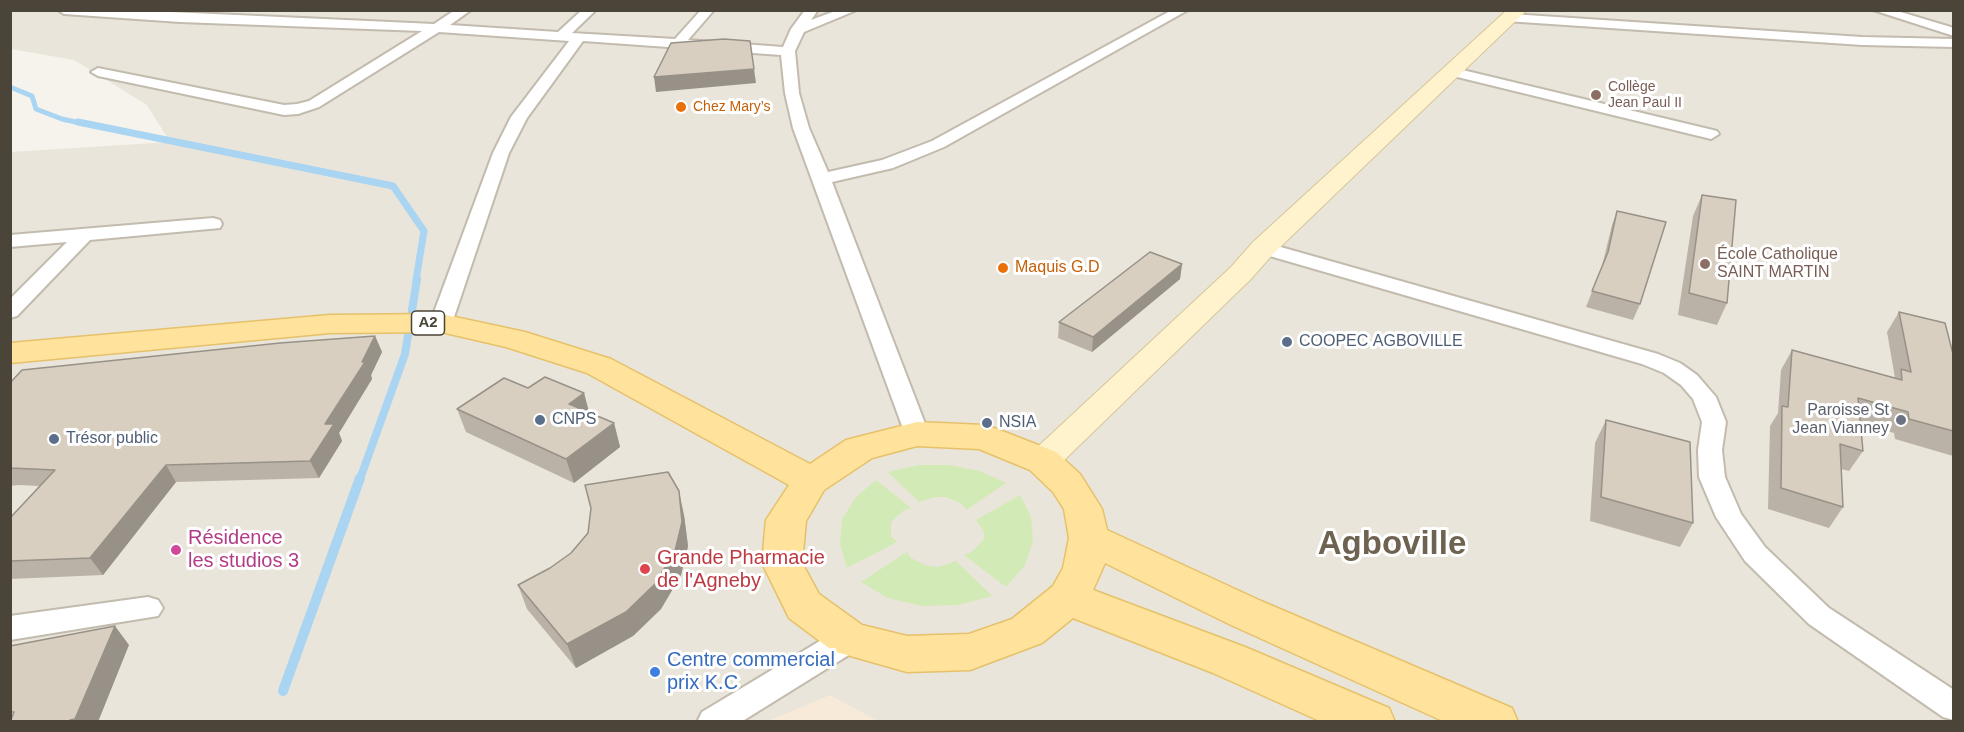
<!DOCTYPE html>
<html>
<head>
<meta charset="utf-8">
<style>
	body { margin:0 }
	#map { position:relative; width:1964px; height:732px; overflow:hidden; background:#f6f3ec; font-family:Helvetica,sans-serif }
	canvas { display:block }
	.frame { position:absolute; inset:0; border:12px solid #4b4439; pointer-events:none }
</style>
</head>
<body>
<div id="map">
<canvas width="1964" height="732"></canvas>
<div class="frame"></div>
</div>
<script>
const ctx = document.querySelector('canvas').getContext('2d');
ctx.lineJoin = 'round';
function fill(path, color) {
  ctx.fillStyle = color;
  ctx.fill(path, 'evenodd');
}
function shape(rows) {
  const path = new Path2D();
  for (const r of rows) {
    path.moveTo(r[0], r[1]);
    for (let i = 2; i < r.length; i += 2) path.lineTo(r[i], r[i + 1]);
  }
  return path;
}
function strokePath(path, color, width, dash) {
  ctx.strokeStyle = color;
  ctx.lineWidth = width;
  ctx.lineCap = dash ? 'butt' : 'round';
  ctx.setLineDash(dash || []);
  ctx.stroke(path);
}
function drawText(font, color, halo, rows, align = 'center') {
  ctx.font = font + ' Helvetica,sans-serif';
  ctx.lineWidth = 6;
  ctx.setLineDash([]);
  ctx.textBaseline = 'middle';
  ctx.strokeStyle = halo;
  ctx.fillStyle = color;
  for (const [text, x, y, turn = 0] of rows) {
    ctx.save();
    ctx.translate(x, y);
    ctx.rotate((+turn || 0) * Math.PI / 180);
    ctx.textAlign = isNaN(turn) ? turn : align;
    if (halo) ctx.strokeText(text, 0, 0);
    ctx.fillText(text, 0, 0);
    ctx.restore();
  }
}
fill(shape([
	[10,11,1953,11,1953,721,11,721,11,152,170,142,147,105,74,60,11,49]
]), '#eae5da');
fill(shape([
	[830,695,878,721,768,721]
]), '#f7ead8');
fill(shape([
	[918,465,949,465,980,471,1006,483,966,510,962,504,946,497,936,497,919,502,888,472],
	[876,480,911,508,903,511,891,522,891,536,897,542,847,568,840,544,842,520,855,498],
	[1020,495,1031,517,1033,541,1025,565,1006,587,964,555,973,551,984,539,984,532,976,520],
	[907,552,911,558,927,566,938,567,956,561,992,596,958,605,922,606,888,598,861,582]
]), '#d2eab5');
strokePath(shape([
	[10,87,32,96,36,109,62,119,85,124]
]), '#a9d4f2', 5);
strokePath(shape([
	[78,122,393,186,424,231,416,280]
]), '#a9d4f2', 7);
strokePath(shape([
	[360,479,405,354,417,279]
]), '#a9d4f2', 8);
strokePath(shape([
	[283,691,360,478]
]), '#a9d4f2', 10);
const street = shape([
	[58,10,127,10,434,24,455,10,471,10,450,25,558,32,582,10,596,10,572,33,675,39,701,10,714,10,688,40,783,47,791,29,805,10,818,10,811,20,838,10,857,10,804,32,795,51,799,93,809,128,828,172,882,160,932,141,1172,10,1188,10,944,147,893,168,832,182,929,434,926,440,917,442,908,440,905,434,793,128,785,93,781,55,583,41,527,118,509,153,452,323,449,328,441,329,433,328,430,323,493,153,511,117,569,41,439,32,319,107,298,114,284,115,98,76,91,72,98,68,284,105,297,104,309,101,422,31,180,22,64,14,58,10],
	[1873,10,1894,10,1954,28,1954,36,1873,10],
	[1511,14,1862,37,1954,39,1954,47,1862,45,1506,21,1505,18,1511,14],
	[1450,67,1717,131,1719,134,1711,139,1445,74,1443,71,1450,67],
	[213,218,220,220,222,224,220,228,90,240,17,316,10,318,10,299,67,242,10,247,10,235,213,218],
	[1263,242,1658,354,1680,363,1697,375,1716,397,1726,422,1722,450,1725,477,1741,514,1765,547,1829,608,1954,690,1954,720,1943,717,1809,624,1745,561,1716,517,1699,477,1698,450,1702,422,1693,399,1681,385,1664,373,1642,364,1256,252,1253,248,1256,244,1263,242],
	[148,597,158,600,163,608,158,616,10,640,10,616,148,597],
	[849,627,860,630,864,639,860,648,741,722,697,722,702,712,838,630,849,627]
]);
const secondary = shape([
	[1507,10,1527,10,1273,254,1251,279,1055,469,1043,473,1031,469,1025,461,1031,453,1231,267,1253,242,1507,10]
]);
const primary = shape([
	[441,314,525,332,611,359,810,464,846,440,917,422,984,425,997,429,1056,452,1080,474,1102,509,1107,530,1261,601,1512,708,1518,722,1445,722,1231,625,1105,563,1093,590,1245,647,1389,708,1395,722,1322,722,1213,673,1073,618,1042,643,970,670,907,672,833,651,789,618,762,563,766,520,789,485,587,373,506,347,441,332,330,333,10,363,10,343,330,315,441,314],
	[917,446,979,449,1030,470,1053,492,1064,509,1069,538,1063,568,1053,586,1012,619,969,634,907,636,862,625,819,594,802,563,806,521,824,490,872,458,917,446]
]);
strokePath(street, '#c2bbae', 4);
strokePath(secondary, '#d6c79b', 2);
strokePath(primary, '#e6c16a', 3);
fill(street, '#fff');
fill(secondary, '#fff3cd');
fill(primary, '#ffe39c');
fill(shape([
	[1702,195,1727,303,1717,325,1678,315,1693,216],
	[1617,211,1640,304,1633,320,1586,307,1602,266,1612,225],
	[1182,264,1180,279,1092,352,1058,338,1059,322],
	[1899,312,1953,354,1953,456,1895,439,1894,433,1860,423,1863,451,1849,471,1841,469,1843,507,1829,528,1768,509,1770,426,1778,413,1781,370,1792,350,1895,378,1887,332],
	[375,336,382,352,371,375,372,379,339,433,342,441,319,478,176,482,103,575,10,579,10,518,39,486,18,485,10,486,10,383],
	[528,388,584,393,589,412,614,423,620,447,574,483,466,432,457,409],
	[1606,420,1693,523,1680,547,1590,521,1595,443],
	[591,508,684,515,688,546,681,575,661,609,633,636,576,668,527,609,518,585,550,568,571,553,588,533]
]), '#bab2a6');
fill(shape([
	[754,69,756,83,656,92,654,77],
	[1182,264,1180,279,1092,352,1093,337],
	[375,336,382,352,371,375,372,379,339,433,342,441,319,478,310,461,325,424,362,362],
	[584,393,590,416,569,404],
	[614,423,620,447,574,483,566,459],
	[166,465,176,482,103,575,90,558],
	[679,491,684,515,688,546,681,575,661,609,633,636,576,668,567,644],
	[115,626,129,645,98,722,69,722]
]), '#979187');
const building = shape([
	[724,39,750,41,754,69,654,77,671,43,724,39],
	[1702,195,1736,200,1727,303,1689,293,1702,195],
	[1617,211,1666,222,1640,304,1592,291,1608,252,1617,211],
	[1150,252,1182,264,1093,337,1059,322,1150,252],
	[1899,312,1945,323,1953,354,1953,431,1909,419,1908,412,1858,398,1863,451,1840,444,1843,507,1781,488,1782,406,1788,407,1792,350,1902,380,1901,369,1911,372,1899,312],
	[375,336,362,362,365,362,325,424,334,424,310,461,166,465,90,558,10,561,10,518,55,470,10,468,10,383,22,370,280,343,375,336],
	[545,377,584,393,569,404,614,423,566,459,457,409,504,378,528,388,545,377],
	[1606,420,1690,442,1693,523,1601,497,1606,420],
	[668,472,679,491,682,522,675,551,655,584,626,612,567,644,518,585,550,568,571,553,588,533,591,508,585,485,668,472],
	[115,626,75,719,70,720,69,722,10,722,14,712,10,712,10,646,115,626]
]);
fill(building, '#d8cfc1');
strokePath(building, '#979187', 1.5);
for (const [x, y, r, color] of [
	[1596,95,6,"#8d6e63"],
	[681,107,6,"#e8710a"],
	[1705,264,6,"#8d6e63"],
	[1003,268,6,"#e8710a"],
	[1287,342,6,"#5c6f8a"],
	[540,420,6,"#5c6f8a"],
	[1901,420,6,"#6b7280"],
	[987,423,6,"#5c6f8a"],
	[54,439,6,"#5c6f8a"],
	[176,550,6,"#d1479c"],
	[645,569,6,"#e0444e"],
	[655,672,6,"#3f7fe0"]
]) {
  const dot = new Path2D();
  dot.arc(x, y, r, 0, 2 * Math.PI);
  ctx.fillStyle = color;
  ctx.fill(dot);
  strokePath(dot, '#fff', 2);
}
drawText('14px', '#785e54', '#fff', [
	["Collège",1608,87],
	["Jean Paul II",1608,103]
], 'left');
drawText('14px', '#c56008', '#fff', [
	["Chez Mary’s",693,107]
], 'left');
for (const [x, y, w] of [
	[428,323,33]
]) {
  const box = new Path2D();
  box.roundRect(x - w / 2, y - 12, w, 24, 4.5);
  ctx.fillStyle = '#fff';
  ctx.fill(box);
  strokePath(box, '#4b4439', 1.5);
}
drawText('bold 15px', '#4b4439', null, [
	["A2",428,323]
]);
drawText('16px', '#785e54', '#fff', [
	["École Catholique",1717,255],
	["SAINT MARTIN",1717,273]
], 'left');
drawText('16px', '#c56008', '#fff', [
	["Maquis G.D",1015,268]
], 'left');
drawText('16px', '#4e5e75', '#fff', [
	["COOPEC AGBOVILLE",1299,342],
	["CNPS",552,420],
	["NSIA",999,423],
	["Trésor public",66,439]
], 'left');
drawText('16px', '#5b616d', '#fff', [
	["Paroisse St",1889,411],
	["Jean Vianney",1889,429]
], 'right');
drawText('20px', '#b23c85', '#fff', [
	["Résidence",188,538],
	["les studios 3",188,561]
], 'left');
drawText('20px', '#be3a42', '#fff', [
	["Grande Pharmacie",657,558],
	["de l'Agneby",657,581]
], 'left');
drawText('20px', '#366cbe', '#fff', [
	["Centre commercial",667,660],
	["prix K.C",667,683]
], 'left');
drawText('bold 33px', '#6e6250', '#fff', [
	["Agboville",1392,545]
]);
</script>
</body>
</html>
